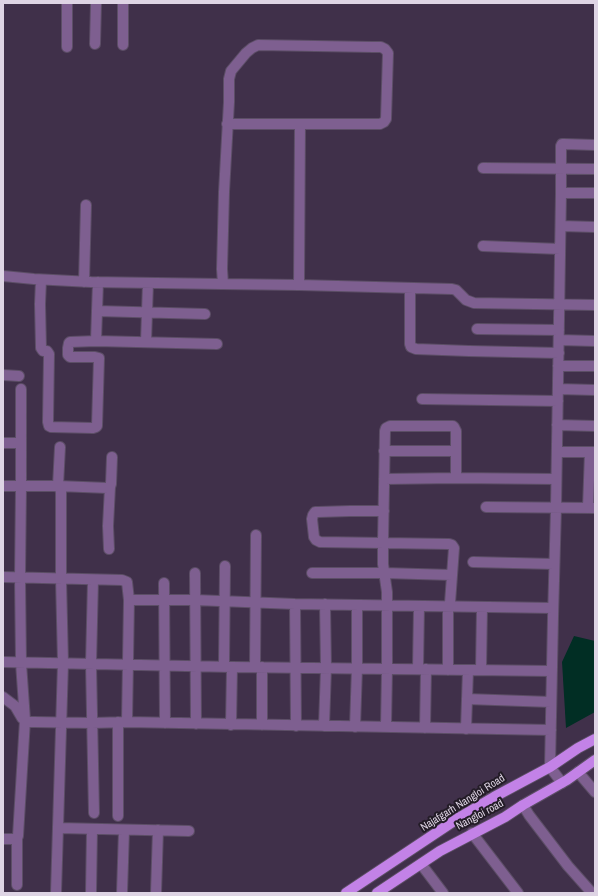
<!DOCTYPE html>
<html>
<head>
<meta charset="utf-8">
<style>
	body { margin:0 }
	#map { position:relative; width:598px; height:896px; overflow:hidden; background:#40304a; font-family:"Archivo Narrow",sans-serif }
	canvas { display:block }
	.frame { position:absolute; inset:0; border:4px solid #ded4e4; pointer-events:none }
</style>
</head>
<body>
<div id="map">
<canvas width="598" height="896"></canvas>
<div class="frame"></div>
</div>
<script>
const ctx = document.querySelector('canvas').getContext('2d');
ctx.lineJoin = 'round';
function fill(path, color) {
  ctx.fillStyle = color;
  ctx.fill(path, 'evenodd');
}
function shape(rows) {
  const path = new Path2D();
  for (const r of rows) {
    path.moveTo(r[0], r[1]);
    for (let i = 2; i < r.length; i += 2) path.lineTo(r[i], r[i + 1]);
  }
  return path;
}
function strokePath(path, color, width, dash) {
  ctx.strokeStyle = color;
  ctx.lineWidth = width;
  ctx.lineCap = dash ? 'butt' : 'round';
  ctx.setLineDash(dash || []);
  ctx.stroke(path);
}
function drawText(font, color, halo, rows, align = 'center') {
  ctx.font = font + ' "Archivo Narrow",sans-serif';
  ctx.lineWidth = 4;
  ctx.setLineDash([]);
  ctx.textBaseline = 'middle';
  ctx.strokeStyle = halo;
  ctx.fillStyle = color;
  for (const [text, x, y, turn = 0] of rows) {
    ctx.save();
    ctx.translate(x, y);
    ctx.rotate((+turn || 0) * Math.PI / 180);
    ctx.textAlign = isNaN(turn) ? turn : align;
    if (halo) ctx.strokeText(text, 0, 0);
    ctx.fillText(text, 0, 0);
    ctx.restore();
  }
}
fill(shape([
	[574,636,595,641,595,712,566,728,562,662]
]), '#012e24');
const minor = shape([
	[67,3,67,47],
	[95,44,96,3],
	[123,45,123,3],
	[227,124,300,124,299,285],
	[483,168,595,169],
	[561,193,595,193],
	[561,226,595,227],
	[483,246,560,249],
	[3,276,34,279,91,282,222,284,299,285,452,289,456,290,466,300,474,303,595,305],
	[41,280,40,304,41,348,43,351,47,351,49,354,48,422,49,426,51,427,93,428,96,427,97,426,99,358,95,357,70,357,68,355,68,348,69,343,70,342,96,341,217,344],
	[84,282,86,205],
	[223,284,222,269,224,192,229,102,229,79,231,71,246,53,252,48,258,45,373,47,381,47,385,49,388,53,386,119,384,122,380,124,300,124],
	[410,288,410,344,411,347,416,349,469,351,559,353],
	[97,311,205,314],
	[477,329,559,330],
	[559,340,595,341],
	[96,341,98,282],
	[146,342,148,283],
	[558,366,595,366],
	[3,375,19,376],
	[558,389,595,390],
	[422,399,558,401],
	[557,425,595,426],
	[3,443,21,443],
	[60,447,58,486,108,488,110,487,111,484,112,457],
	[384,451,456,451],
	[557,452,595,452],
	[384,479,456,478],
	[3,486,58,486,60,489,61,492,61,579,63,663,56,893],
	[486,507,595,508],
	[588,508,590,452],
	[384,511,350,511,318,512,315,512,313,515,312,519,314,537,316,540,320,542,449,544,452,545,454,548,450,603],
	[109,549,108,526,110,487],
	[473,562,554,564],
	[195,573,196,724],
	[312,573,384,573,452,575],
	[3,577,122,580,127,582,129,600,127,722],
	[93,580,91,664,94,813],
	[164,583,165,723],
	[129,600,195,600,295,604,553,608],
	[295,604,296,726],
	[448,607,448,670],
	[3,662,232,667,552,671],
	[224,666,225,566],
	[255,667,256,535],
	[262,667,262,725],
	[418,669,419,606],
	[481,670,482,607],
	[3,697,15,706,22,718,28,722,34,722,92,723,127,722,551,730],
	[467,699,551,702],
	[118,722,118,816],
	[231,725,232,667],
	[324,726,326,668,325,604],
	[355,727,357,668,357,605],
	[386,727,387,669,387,592,383,564,383,543,385,431,386,428,390,426,453,426,454,427,456,431,456,478,556,479],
	[425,728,426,669],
	[466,729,468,670],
	[578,772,595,792],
	[562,783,550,767,553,617,556,508,561,193,561,146,562,144,564,144,595,145],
	[523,805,529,815,568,866,592,893],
	[58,828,189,831],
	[472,833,518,893],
	[17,838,17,885],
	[3,839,14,839,17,838,18,836,25,720,21,663,20,578,21,486,21,389],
	[421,864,443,893],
	[91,893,92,829],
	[122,893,124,830],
	[156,893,158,830]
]);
const major = shape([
	[346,893,460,817,494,797,550,767,578,748,595,739],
	[377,893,440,851,505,817,523,805,567,780,595,760]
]);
strokePath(minor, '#5c4e66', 12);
strokePath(major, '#5c4e66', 12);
strokePath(minor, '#7e5f90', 10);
strokePath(major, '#c382e7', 10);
drawText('11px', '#ded4e4', '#231c27', [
	["Najafgarh Nangloi Road",463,803,-32],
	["Nangloi road",480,815,-28]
]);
</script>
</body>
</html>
